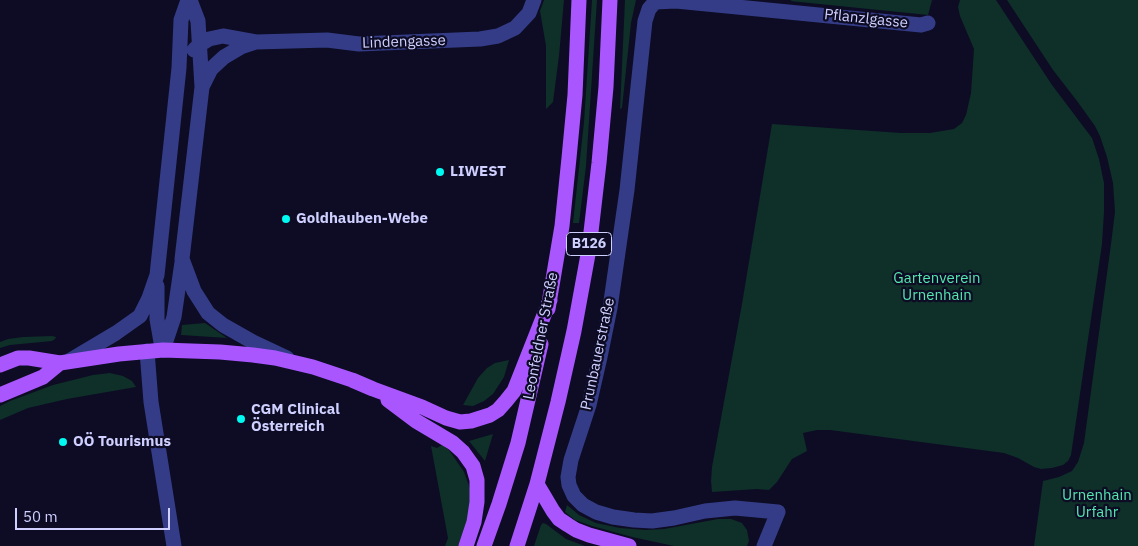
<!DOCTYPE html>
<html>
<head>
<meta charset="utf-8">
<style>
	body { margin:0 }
	#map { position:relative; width:1138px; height:546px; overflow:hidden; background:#0d0c24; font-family:"IBM Plex Sans",sans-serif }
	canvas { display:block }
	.scale { position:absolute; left:15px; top:508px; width:155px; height:22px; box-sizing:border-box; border:2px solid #cfd0ff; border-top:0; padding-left:6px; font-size:15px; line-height:18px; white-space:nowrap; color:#cfd0ff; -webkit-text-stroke:4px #0d0c24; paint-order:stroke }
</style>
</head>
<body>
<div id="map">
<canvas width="1138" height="546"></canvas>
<div class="scale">50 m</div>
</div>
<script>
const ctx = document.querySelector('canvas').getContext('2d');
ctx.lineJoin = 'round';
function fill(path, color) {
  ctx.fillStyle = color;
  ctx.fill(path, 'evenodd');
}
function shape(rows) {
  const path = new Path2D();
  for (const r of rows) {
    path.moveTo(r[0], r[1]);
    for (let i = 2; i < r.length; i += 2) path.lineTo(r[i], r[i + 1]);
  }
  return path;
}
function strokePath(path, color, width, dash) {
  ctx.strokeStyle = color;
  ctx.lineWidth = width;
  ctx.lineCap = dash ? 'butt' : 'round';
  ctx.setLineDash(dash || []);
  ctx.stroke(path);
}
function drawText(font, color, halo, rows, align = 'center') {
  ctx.font = font + ' "IBM Plex Sans",sans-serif';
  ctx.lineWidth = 4.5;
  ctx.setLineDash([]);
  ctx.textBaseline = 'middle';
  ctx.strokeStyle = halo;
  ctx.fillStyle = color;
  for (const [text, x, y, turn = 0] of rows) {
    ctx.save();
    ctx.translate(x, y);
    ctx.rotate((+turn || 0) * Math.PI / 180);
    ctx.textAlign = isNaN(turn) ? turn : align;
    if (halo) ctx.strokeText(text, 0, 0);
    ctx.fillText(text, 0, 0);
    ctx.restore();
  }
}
fill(shape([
	[544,0,564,0,559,56,553,102,546,109,546,46,540,11],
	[592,0,597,0,586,166,579,223,573,223,584,122],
	[625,0,636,0,631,23,622,108,620,109],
	[792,0,932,0,928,15,790,1],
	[960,0,996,0,1052,85,1092,138,1099,159,1104,183,1104,212,1102,244,1071,455,1068,461,1063,465,1052,468,1041,469,1034,467,1018,458,1004,453,830,430,817,430,803,433,807,451,792,459,777,482,769,490,757,489,712,492,711,481,712,467,742,304,772,124,901,133,930,133,954,129,962,123,966,115,971,93,974,49,960,16,958,7],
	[1007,0,1138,0,1138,546,1034,546,1043,481,1059,477,1072,471,1078,462,1084,443,1111,244,1115,212,1113,183,1107,157,1100,136,1095,126,1077,101,1053,70],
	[205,323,227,338,181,335,182,325],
	[52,336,56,337,55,339,52,341,10,345,0,348,0,342,8,339,23,337],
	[509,360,504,377,493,394,484,401,473,406,463,405,478,378,487,368,495,363],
	[110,373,123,376,132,381,136,387,67,399,28,408,0,420,0,406,10,401,53,385,93,375],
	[493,434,485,461,469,441],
	[442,445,449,450,464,472,472,494,466,546,445,546,448,538,431,446,437,448],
	[567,505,579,515,596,523,620,528,646,530,664,529,718,519,731,519,742,523,747,530,749,541,747,546,674,546,632,537,592,526,575,520,565,512],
	[543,523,546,524,566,539,585,546,534,546,541,525]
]), '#0f2f29');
strokePath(shape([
	[190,0,198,21,202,87,182,259,194,291,208,313,223,325,253,342,287,358],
	[194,50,199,45,209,39,223,36,256,42,327,40,359,44,480,39,498,36,515,28,529,13,534,0],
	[202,87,211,69,224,57,241,47,256,42],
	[157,286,157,319,162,348],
	[163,350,174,317,182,262],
	[147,351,151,402,174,546],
	[69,361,116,333,140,316,149,298,157,275,179,68,181,20,188,0],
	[764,546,778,512,735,508,705,511,674,518,652,521,634,520,613,517,596,512,583,505,574,496,569,485,568,477,571,460,589,405,600,357,610,308,627,190,645,21,649,9,655,2,676,1,921,25,928,23]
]), '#343c87', 15);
strokePath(shape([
	[548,309,562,226,569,158,575,95,579,0],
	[0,365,18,358,29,358,60,363,119,354,163,350,220,352,253,355,275,358,313,367,352,380,373,389,422,407,446,418,460,422,471,421,490,415,498,410,506,401,514,391,550,300],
	[0,395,43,377,60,363],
	[388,400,416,421,453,443,463,452,473,466,477,480,477,502,474,522,466,546],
	[537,484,553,511,559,519,568,525,576,530,589,535,629,546],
	[484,546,499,504,518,443,541,344],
	[517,546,537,484,558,402,574,331,589,249,599,163,606,87,610,0]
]), '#a956ff', 15);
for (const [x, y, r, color] of [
	[440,172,5,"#00faf2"],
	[286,219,5,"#00faf2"],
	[241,419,5,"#00faf2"],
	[63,442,5,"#00faf2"]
]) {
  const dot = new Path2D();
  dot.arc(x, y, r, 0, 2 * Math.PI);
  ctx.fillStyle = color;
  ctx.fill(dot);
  strokePath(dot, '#0d0c24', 2);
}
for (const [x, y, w] of [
	[589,244,45]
]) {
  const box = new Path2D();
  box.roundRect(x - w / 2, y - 11.5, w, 23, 4);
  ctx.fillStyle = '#0d0c24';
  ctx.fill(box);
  strokePath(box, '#cfd0ff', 1);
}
drawText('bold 14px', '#cfd0ff', null, [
	["B126",589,244]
]);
drawText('15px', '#cfd0ff', '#0d0c24', [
	["Pflanzlgasse",866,19,6],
	["Lindengasse",404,42,-2],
	["Leonfeldner Straße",541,336,-79],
	["Prunbauerstraße",598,354,-78]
]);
drawText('bold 15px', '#cfd0ff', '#0d0c24', [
	["LIWEST",450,172],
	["Goldhauben-Webe",296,219],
	["CGM Clinical",251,410],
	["Österreich",251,427],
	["OÖ Tourismus",73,442]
], 'left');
drawText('15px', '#52e8af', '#0d0c24', [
	["Gartenverein",937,279],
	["Urnenhain",937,296],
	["Urnenhain",1097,496],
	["Urfahr",1097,513]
]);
</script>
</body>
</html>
